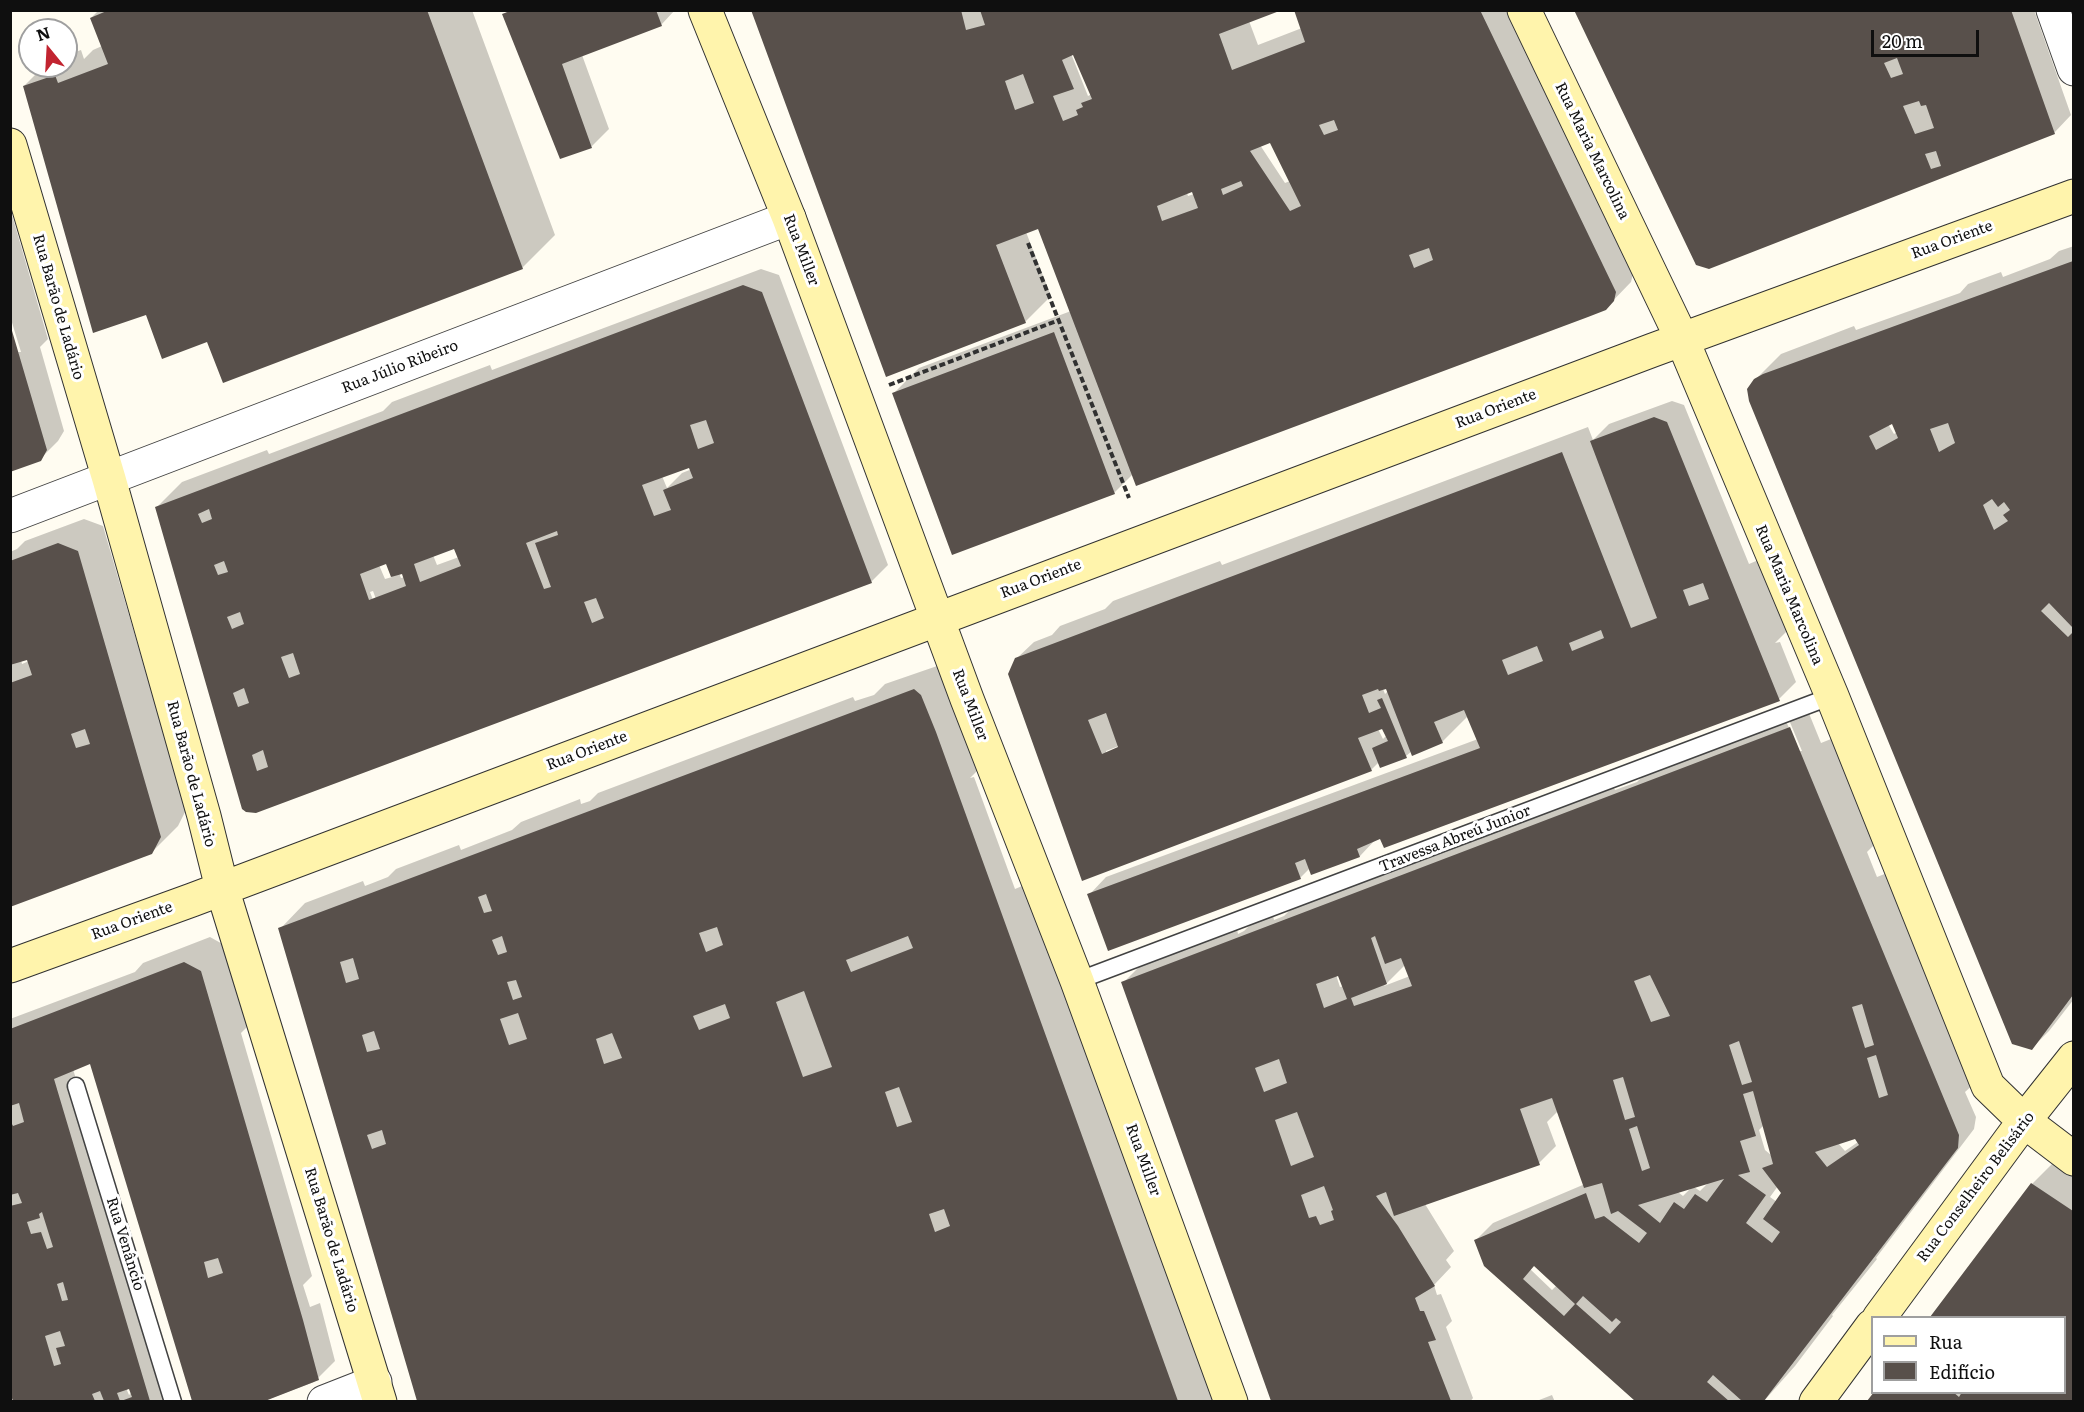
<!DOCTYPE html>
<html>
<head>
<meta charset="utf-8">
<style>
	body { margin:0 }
	#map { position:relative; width:2084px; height:1412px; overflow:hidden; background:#fffcf1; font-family:Literata,serif }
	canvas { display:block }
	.frame { position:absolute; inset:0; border:12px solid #0f0f0f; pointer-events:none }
	.legend { position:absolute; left:1871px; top:1316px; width:195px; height:78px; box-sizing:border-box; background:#fff; border:2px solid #9f9f9f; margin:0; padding:8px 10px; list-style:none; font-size:18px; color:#0f0f0f }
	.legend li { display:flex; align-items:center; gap:12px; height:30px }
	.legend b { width:30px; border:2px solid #9f9f9f }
	.north { position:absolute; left:18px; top:18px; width:60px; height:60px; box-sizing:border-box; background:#fff; border:2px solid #9f9f9f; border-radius:50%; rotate:342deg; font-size:16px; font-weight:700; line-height:24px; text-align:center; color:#0f0f0f }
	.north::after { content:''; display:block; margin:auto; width:21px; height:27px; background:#c22430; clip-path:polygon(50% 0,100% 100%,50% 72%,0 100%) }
	.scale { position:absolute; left:1871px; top:30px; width:108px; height:27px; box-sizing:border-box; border:3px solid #0f0f0f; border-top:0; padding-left:8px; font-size:18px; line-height:21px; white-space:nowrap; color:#0f0f0f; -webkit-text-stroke:4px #fff; paint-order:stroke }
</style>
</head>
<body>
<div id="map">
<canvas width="2084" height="1412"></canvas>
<div class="frame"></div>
<ul class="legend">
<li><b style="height:8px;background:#fff4ac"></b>Rua</li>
<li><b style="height:16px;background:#58504b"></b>Edifício</li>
</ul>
<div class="north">N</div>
<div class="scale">20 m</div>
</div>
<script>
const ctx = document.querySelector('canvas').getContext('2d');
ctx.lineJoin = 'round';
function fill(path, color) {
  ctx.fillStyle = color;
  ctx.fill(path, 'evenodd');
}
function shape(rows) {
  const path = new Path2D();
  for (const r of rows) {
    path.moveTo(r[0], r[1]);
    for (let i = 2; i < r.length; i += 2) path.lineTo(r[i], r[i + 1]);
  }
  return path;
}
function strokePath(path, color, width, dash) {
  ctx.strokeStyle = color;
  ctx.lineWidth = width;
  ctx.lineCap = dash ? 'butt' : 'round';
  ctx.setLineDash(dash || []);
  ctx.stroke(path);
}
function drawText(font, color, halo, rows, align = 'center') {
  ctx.font = font + ' Literata,serif';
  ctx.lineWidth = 6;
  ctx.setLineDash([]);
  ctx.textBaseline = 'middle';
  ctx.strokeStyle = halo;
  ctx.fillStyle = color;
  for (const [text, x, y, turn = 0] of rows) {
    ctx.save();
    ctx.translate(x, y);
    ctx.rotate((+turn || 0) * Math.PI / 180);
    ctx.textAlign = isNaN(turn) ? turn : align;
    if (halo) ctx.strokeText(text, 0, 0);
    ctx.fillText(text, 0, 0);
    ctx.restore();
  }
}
fill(shape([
	[99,10,472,10,555,235,522,268,207,340,147,313,24,86,44,66,66,66,66,55,81,50,84,59,93,50,102,46,91,18],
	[508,10,675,10,661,25,582,55,609,129,592,146,561,157,504,15],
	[752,10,1278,10,1249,21,1258,45,1302,28,1295,10,1518,10,1528,31,1520,39,1530,60,1540,56,1633,274,1631,282,1605,309,1133,474,1114,493,894,393,919,368,1071,311,1039,228,1026,232,1051,296,1025,322],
	[1073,50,1092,94,1088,96,1070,51],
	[1270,142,1290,181,1285,183,1260,145],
	[1201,187,1194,194,1188,196,1187,193],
	[1576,10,2034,10,2071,115,2054,133,1697,263],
	[10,208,48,339,40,347,64,431,58,441,40,459,18,352,21,352,10,316],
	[2074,246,2074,999,2049,1031,2032,1048,1755,380,1781,354,1854,326,1856,330,1960,293,1968,284,2001,272,2003,277,2050,259,2059,251],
	[1893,422,1897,432,1894,434,1888,424],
	[761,269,779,275,888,565,871,582,256,811,157,507,182,482,267,450,269,454,383,411,392,402,490,365,492,370],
	[690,466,692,469,682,473,667,488,662,476],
	[455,547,459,557,437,565,433,555],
	[387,562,392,577,385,579,379,565],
	[403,572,405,577,401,578,399,573],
	[373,591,426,735,423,735,370,592],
	[1672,401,1684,405,1749,564,1768,556,1795,623,1775,643,1780,642,1796,682,1779,699,1381,837,1376,839,1360,856,1312,873,1310,868,1301,877,1109,949,1089,895,1106,877,1478,739,1468,716,1442,742,1412,751,1406,756,1381,766,1379,762,1371,770,1083,879,1016,659,1034,642,1052,635,1060,626,1105,609,1113,601,1220,561,1222,565,1588,427,1593,440,1609,424],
	[1387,687,1388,691,1385,694,1383,689],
	[1383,727,1387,735,1383,739,1378,729],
	[1124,744,1114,751,1106,753,1106,751],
	[84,519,103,526,186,810,178,826,152,852,10,906,10,552,17,549,25,541],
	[28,657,29,661,22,664,21,660],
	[940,665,982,766,970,778,974,777,1015,889,1034,881,1055,967,1172,1289,1181,1286,1223,1402,419,1402,280,929,305,903,363,881,365,886,388,877,396,869,459,845,461,850,512,830,521,822,580,799,581,804,590,801,598,793,853,697,855,701,874,695,885,684],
	[1808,711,1821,743,1831,739,1875,844,1867,852,1877,877,1887,873,1974,1084,1965,1092,1976,1117,1974,1129,1876,1258,1877,1259,1832,1315,1833,1316,1795,1366,1764,1401,1637,1402,1485,1265,1476,1240,1493,1223,1585,1184,1558,1111,1547,1122,1556,1146,1539,1163,1425,1204,1454,1251,1446,1260,1451,1267,1434,1285,1437,1295,1441,1294,1452,1321,1446,1327,1473,1398,1470,1402,1273,1402,1123,983,1140,966,1237,929,1238,934,1244,931,1253,922,1273,915,1274,920,1284,916,1293,907,1613,786,1615,790,1637,782,1646,773],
	[1789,720,1802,751,1799,751,1786,721],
	[1405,965,1410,976,1384,986],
	[1339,974,1344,986,1340,987,1336,975],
	[1764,1125,1771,1155,1765,1150,1759,1130],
	[1860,1136,1858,1142,1845,1151,1838,1143],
	[1709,1182,1700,1191,1694,1187],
	[1778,1186,1783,1193,1777,1202,1770,1197],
	[1691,1188,1683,1196,1678,1192],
	[1535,1264,1557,1285,1552,1290,1530,1269],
	[210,937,226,946,249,1025,241,1033,312,1276,303,1285,310,1307,320,1303,335,1361,314,1382,261,1402,194,1402,91,1062,73,1069,172,1402,15,1402,10,1388,10,1019,135,972,143,963],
	[130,1387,132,1392,129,1395,126,1388],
	[2058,1158,2074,1169,2074,1402,1869,1402,1876,1392,2064,1392,2064,1318,1932,1318,2032,1184],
	[1552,1395,1555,1402,1534,1402]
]), '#0003');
fill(shape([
	[109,10,427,10,523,269,223,383,207,342,162,359,146,315,93,333,23,86,55,75,58,83,108,64,90,18],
	[513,10,656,10,662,26,562,64,592,148,560,159,502,14],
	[751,10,961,10,966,30,985,25,980,10,1282,10,1219,34,1232,70,1305,42,1294,10,1480,10,1616,292,1614,301,1606,310,1588,317,1136,486,1038,229,996,245,1026,323,886,377],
	[1073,55,1092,99,1081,103,1083,107,1076,110,1078,115,1063,121,1053,96,1074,89,1062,60],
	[1023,74,1034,103,1015,110,1005,81],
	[1334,120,1338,130,1324,135,1319,125],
	[1270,143,1301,206,1290,211,1250,151],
	[1241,181,1243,186,1223,195,1221,189],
	[1192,192,1198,208,1162,221,1157,206],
	[1429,248,1433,260,1414,268,1409,255],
	[1574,10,2011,10,2055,134,1709,269,1696,265],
	[1897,58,1903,74,1891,78,1884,63],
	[1919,101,1921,106,1926,105,1934,128,1915,134,1903,106],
	[1936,151,1941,166,1931,169,1925,154],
	[2073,261,2073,628,2049,603,2041,611,2068,637,2073,632,2073,995,2032,1050,2012,1044,1749,401,1747,389,1754,379,1763,374],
	[1948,423,1955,443,1939,452,1930,429],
	[1892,424,1898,438,1876,450,1869,436],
	[1992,499,1998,507,2004,502,2010,510,2003,515,2008,521,1994,530,1983,505],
	[743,285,762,292,872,583,256,813,246,812,242,809,155,507],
	[706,420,714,443,698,449,690,425],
	[689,468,693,478,663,490,671,510,654,516,642,485],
	[209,509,212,519,202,523,198,514],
	[557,531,558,535,535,543,551,587,544,589,526,543],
	[454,549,461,566,420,582,414,564],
	[224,561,228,572,218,575,214,565],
	[386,564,391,577,402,574,406,586,369,600,360,574],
	[596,598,604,618,592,623,584,602],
	[240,612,244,624,232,629,227,617],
	[293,653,300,674,289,678,281,657],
	[244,688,249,703,238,707,233,693],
	[263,750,268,767,257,771,252,755],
	[10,324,47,450,41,461,10,472],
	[1054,332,1115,494,952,555,892,393],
	[1654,417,1667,422,1780,701,1384,848,1380,839,1357,849,1360,857,1311,875,1305,859,1295,863,1301,879,1108,951,1087,894,1480,748,1464,710,1434,722,1443,743,1412,756,1386,689,1379,691,1378,689,1362,695,1369,713,1381,708,1377,700,1382,698,1407,758,1380,768,1372,748,1388,741,1382,729,1358,738,1372,771,1082,881,1008,674,1015,658,1562,452,1631,628,1657,618,1590,441],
	[1703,583,1709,599,1689,606,1683,590],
	[1601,630,1604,638,1572,651,1569,643],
	[1537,646,1543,661,1508,675,1502,660],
	[1106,713,1118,747,1102,754,1088,720],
	[58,543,78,551,161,837,152,854,10,907,10,683,32,675,27,660,10,665,10,561],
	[85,729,90,744,76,748,71,734],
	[914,689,921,695,936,732,1178,1401,417,1401,278,928],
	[486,894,492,911,484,913,478,897],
	[717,927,723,945,706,952,699,933],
	[502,936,507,952,498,955,492,940],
	[908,936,913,948,851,972,846,960],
	[353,958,359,979,346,983,340,962],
	[516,980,522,997,513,1000,507,982],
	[804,991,832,1067,803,1077,776,1002],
	[725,1004,730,1018,699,1030,693,1016],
	[518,1013,527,1039,509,1045,500,1019],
	[374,1031,380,1049,367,1052,362,1035],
	[612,1033,622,1058,604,1064,596,1039],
	[899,1087,912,1122,897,1127,885,1092],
	[382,1130,386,1144,372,1149,367,1135],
	[944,1209,950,1226,935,1232,929,1214],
	[1790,727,1959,1135,1958,1148,1948,1161,1770,1393,1764,1401,1742,1401,1713,1375,1707,1382,1729,1401,1635,1401,1484,1266,1474,1240,1586,1193,1595,1219,1604,1216,1639,1243,1647,1233,1618,1211,1611,1214,1602,1183,1584,1188,1552,1098,1520,1109,1540,1165,1394,1216,1386,1192,1376,1196,1398,1226,1435,1286,1415,1298,1420,1311,1424,1311,1436,1340,1428,1342,1451,1401,1271,1401,1121,982],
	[1375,936,1385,964,1401,958,1412,986,1354,1006,1351,998,1387,984,1371,938],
	[1650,975,1670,1016,1651,1022,1634,981],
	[1338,976,1347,999,1324,1008,1316,984],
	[1862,1004,1874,1045,1865,1048,1852,1007],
	[1739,1041,1752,1082,1742,1085,1729,1045],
	[1876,1055,1888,1095,1879,1098,1867,1058],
	[1279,1059,1287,1083,1264,1092,1255,1068],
	[1623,1077,1635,1117,1625,1120,1613,1080],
	[1753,1091,1773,1164,1762,1168,1781,1193,1763,1219,1780,1232,1772,1243,1746,1223,1766,1195,1738,1175,1750,1172,1740,1141,1756,1136,1743,1094],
	[1297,1112,1314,1157,1291,1166,1275,1120],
	[1637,1126,1650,1168,1642,1171,1629,1129],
	[1855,1139,1859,1145,1827,1167,1815,1152],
	[1724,1179,1707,1202,1695,1194,1684,1209,1674,1202,1660,1223,1638,1205],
	[1324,1186,1333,1210,1331,1211,1334,1220,1320,1225,1316,1216,1309,1218,1301,1195],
	[1534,1266,1575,1304,1564,1316,1523,1279],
	[1583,1296,1612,1322,1616,1318,1621,1322,1610,1334,1576,1304],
	[184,962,201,971,303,1320,319,1380,265,1401,192,1401,90,1064,54,1079,150,1401,121,1401,132,1397,129,1389,117,1393,120,1401,104,1401,100,1391,92,1394,95,1401,13,1401,10,1393,10,1206,22,1203,18,1193,10,1195,10,1120,13,1126,24,1122,19,1103,10,1106,10,1029],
	[42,1212,53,1247,47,1249,41,1232,31,1234,27,1222,40,1218,39,1214],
	[218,1258,223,1273,208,1278,204,1262],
	[63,1282,68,1300,62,1301,57,1284],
	[60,1331,65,1346,56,1348,61,1364,54,1366,45,1336],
	[2031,1183,2073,1211,2073,1401,1867,1401,1874,1392,1953,1392,1959,1397,1962,1392,2064,1392,2064,1317,1930,1317]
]), '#58504b');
const lane = shape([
	[1077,981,1832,696],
	[76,1086,173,1402]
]);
const street = shape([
	[2053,10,2074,69],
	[10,516,789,218],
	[324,1402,375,1382]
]);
const secondary = shape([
	[705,10,789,218,967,699,1077,981,1231,1402],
	[1524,10,1682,339,1832,696,1988,1086,2024,1121,2074,1159],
	[10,145,109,479,204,816,222,888,380,1402],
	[10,966,192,900,1653,350,2074,196],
	[1879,1318,2024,1121,2074,1058],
	[1816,1402,1872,1326]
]);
strokePath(lane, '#424242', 19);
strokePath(street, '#424242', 35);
strokePath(secondary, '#313131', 35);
strokePath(shape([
	[1028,243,1129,498],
	[889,385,1059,320]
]), '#313131', 4, [6, 3]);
strokePath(lane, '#fff', 16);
strokePath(street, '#fff', 33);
strokePath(secondary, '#fff4ac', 33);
drawText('15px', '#0f0f0f', '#fff', [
	["Rua Maria Marcolina",1592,151,64],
	["Rua Oriente",1952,240,-20],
	["Rua Miller",801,250,69],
	["Rua Barão de Ladário",58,307,74],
	["Rua Júlio Ribeiro",400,367,-21],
	["Rua Oriente",1496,409,-21],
	["Rua Oriente",1041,579,-21],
	["Rua Maria Marcolina",1789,595,67],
	["Rua Miller",970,705,69],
	["Rua Oriente",587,751,-21],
	["Rua Barão de Ladário",191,774,75],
	["Travessa Abreú Junior",1455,839,-21],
	["Rua Oriente",132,921,-20],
	["Rua Miller",1143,1160,70],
	["Rua Conselheiro Belisário",1976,1187,-53],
	["Rua Barão de Ladário",331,1240,73],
	["Rua Venâncio",125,1244,73]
]);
</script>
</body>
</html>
